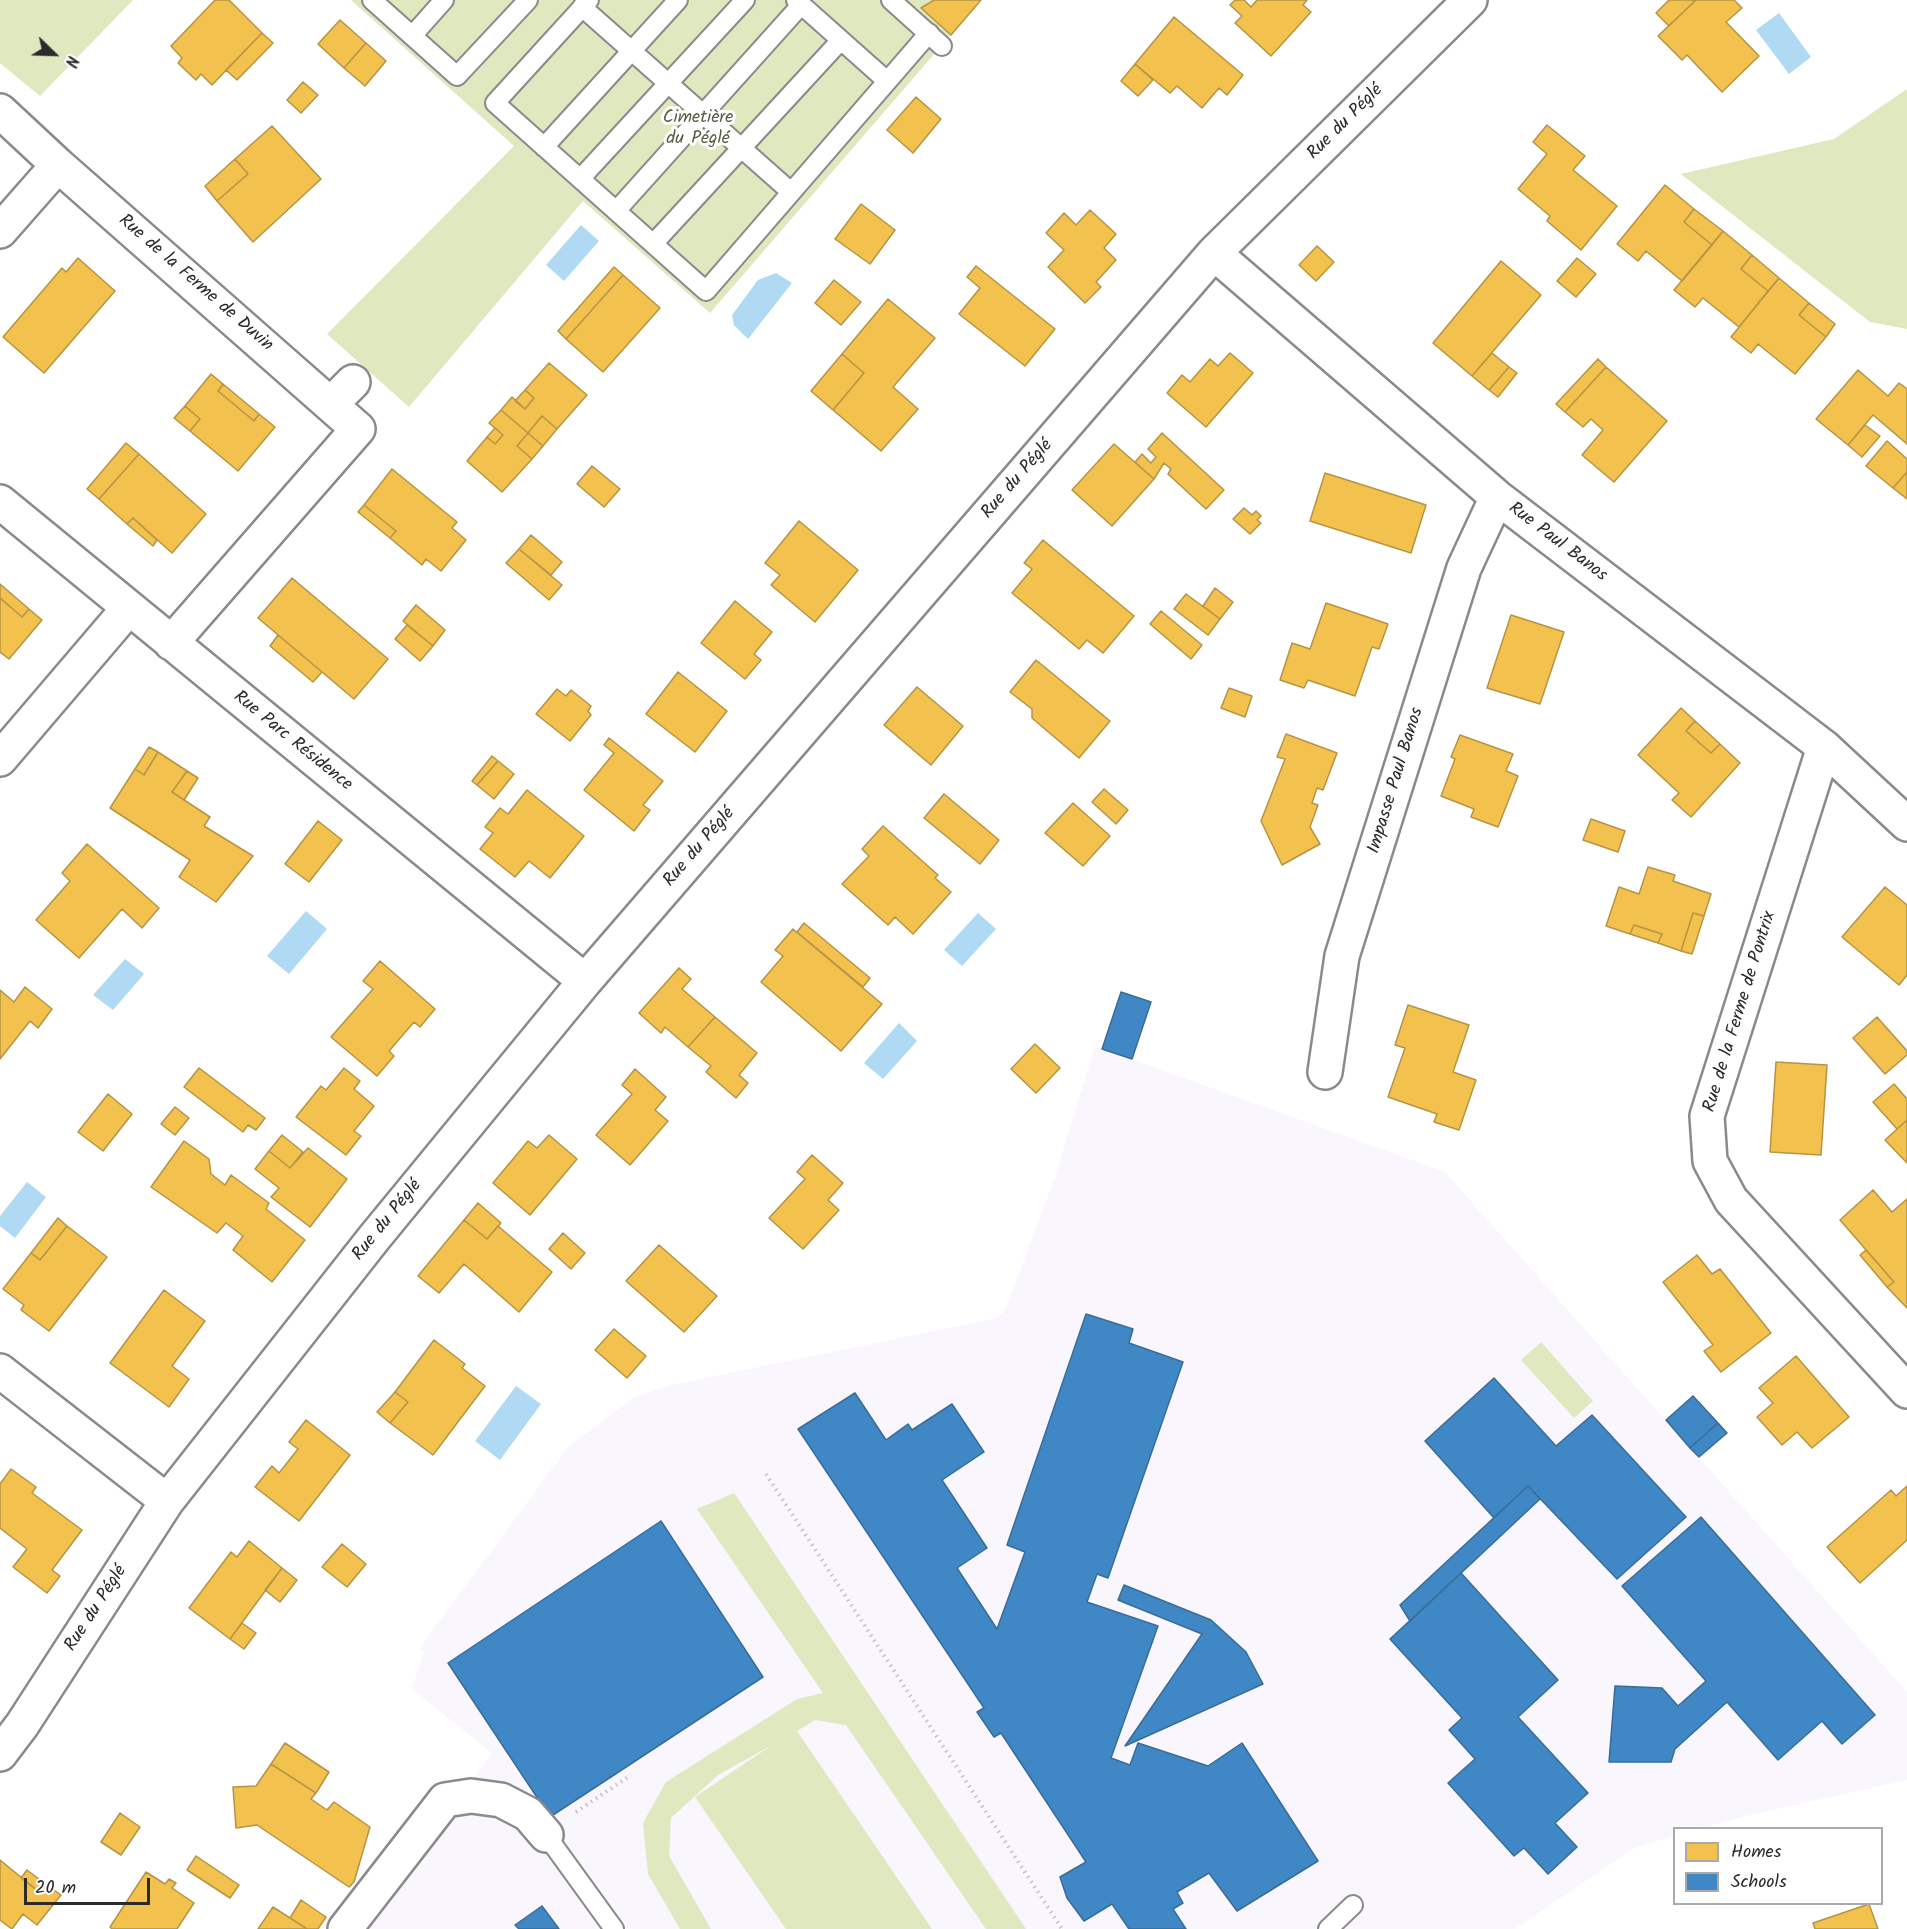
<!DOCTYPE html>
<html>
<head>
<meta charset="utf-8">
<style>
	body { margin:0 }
	#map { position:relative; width:1907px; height:1929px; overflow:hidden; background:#fff; font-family:Kalam,sans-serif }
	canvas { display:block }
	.legend { position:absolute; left:1673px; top:1827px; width:210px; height:78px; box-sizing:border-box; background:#fff; border:2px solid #aaa; margin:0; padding:8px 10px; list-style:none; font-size:18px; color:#2b2b2b }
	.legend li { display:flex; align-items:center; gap:12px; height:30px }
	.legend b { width:30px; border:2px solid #aaa }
	.north { position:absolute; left:24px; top:24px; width:60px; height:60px; -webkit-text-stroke:4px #fff; paint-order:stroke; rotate:113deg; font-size:16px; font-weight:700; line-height:24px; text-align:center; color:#2b2b2b }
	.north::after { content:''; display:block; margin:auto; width:21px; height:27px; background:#2b2b2b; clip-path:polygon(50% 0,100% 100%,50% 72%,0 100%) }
	.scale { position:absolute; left:24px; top:1878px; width:126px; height:27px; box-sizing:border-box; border:3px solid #2b2b2b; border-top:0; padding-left:8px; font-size:18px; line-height:21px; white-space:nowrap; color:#2b2b2b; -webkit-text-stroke:4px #fff; paint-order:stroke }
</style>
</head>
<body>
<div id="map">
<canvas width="1907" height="1929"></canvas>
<ul class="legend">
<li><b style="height:16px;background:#f2c14e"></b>Homes</li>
<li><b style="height:16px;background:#3f88c5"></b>Schools</li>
</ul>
<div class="north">N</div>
<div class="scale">20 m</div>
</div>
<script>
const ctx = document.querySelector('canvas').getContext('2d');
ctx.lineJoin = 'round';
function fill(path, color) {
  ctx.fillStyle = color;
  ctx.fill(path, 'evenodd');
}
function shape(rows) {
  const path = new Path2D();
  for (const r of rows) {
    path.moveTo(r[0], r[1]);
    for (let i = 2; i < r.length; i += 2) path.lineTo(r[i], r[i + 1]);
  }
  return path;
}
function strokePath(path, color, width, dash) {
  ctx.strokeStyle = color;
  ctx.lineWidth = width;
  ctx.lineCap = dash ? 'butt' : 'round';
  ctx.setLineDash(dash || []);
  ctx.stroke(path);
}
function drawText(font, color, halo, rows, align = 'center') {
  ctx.font = font + ' Kalam,sans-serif';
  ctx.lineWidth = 6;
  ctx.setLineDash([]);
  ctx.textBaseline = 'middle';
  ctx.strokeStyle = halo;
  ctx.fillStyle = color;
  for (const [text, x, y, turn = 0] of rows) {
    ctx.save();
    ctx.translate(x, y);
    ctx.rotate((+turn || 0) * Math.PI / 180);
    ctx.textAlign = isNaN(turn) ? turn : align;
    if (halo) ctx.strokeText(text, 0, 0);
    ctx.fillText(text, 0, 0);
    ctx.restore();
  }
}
fill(shape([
	[1095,1046,1445,1172,1907,1692,1907,1780,1754,1814,1702,1828,1674,1828,1674,1836,1636,1847,1515,1929,366,1929,492,1753,412,1689,424,1651,419,1649,568,1447,634,1397,671,1385,997,1318,1005,1311,1054,1180]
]), '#faf6fe');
fill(shape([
	[0,0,133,0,40,96,0,63],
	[351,0,981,0,710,313,583,201,409,407,327,334,514,146],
	[1907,89,1907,329,1870,322,1681,174,1834,139],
	[1541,1342,1593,1401,1574,1418,1521,1360],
	[734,1493,1026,1929,986,1929,846,1725,815,1720,797,1731,932,1929,786,1929,695,1797,772,1745,718,1775,671,1818,669,1856,711,1929,680,1929,648,1874,643,1823,666,1782,797,1699,823,1693,697,1509]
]), '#dfe8bf');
fill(shape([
	[1779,13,1811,57,1789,74,1756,30],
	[581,225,599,241,564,281,546,265],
	[776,273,792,283,748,339,734,325,732,315,758,280],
	[306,911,327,929,289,974,267,956],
	[978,913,996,929,962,966,944,950],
	[125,959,144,974,113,1010,93,995],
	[899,1023,917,1041,883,1079,864,1063],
	[27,1182,46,1197,15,1238,0,1226,0,1216],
	[516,1386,541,1404,500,1460,475,1441]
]), '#b0d9f3');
const homes = shape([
	[215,0,229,0,262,33,212,85,201,74,196,80,178,63,182,58,171,46,215,0],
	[934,0,981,0,951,35,921,8,934,0],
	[1235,0,1244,0,1251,7,1257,0,1307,0,1303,5,1311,12,1271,56,1235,23,1242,16,1230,5,1235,0],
	[1669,0,1696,0,1669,26,1656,13,1669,0],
	[1696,0,1734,0,1742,8,1726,22,1759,56,1722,92,1687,55,1682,60,1658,36,1696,0],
	[1174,17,1243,75,1227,95,1219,88,1202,108,1177,86,1170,93,1135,64,1174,17],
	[340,20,366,43,344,68,318,44,340,20],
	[262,33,273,43,237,80,226,70,262,33],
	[366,43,386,61,365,86,344,68,366,43],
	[1135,64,1153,80,1138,96,1121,81,1135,64],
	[303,82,318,95,301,113,287,100,303,82],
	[916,97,941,119,913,153,887,130,916,97],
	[1547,125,1585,156,1573,170,1617,206,1581,250,1547,221,1550,216,1518,189,1547,154,1533,142,1547,125],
	[272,126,321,179,253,242,217,201,248,174,235,159,272,126],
	[235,159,248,174,217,201,205,186,235,159],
	[1665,185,1694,209,1684,222,1712,245,1682,281,1646,251,1638,261,1617,244,1665,185],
	[861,204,895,230,870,264,835,239,861,204],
	[1694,209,1723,231,1712,245,1684,222,1694,209],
	[1090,210,1116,234,1104,248,1116,260,1096,282,1101,287,1085,303,1048,267,1064,250,1046,233,1064,213,1076,225,1090,210],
	[1723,231,1752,255,1741,269,1768,291,1739,327,1703,298,1695,307,1674,290,1723,231],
	[1317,246,1334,262,1316,281,1299,265,1317,246],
	[1752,255,1779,278,1768,291,1741,269,1752,255],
	[78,258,115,291,44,373,3,337,62,268,66,272,78,258],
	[1577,258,1596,274,1576,297,1557,281,1577,258],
	[1501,261,1541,295,1472,376,1433,343,1501,261],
	[976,266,1055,329,1025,366,959,314,980,288,967,277,976,266],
	[614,267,623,275,566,339,558,331,614,267],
	[623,275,660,308,603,372,566,339,623,275],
	[1779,278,1809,303,1799,315,1826,337,1795,374,1758,344,1751,353,1731,337,1779,278],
	[834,280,861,302,841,325,815,303,834,280],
	[888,299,935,338,893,387,918,409,881,451,833,410,864,373,842,354,888,299],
	[1809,303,1835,324,1826,337,1799,315,1809,303],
	[1230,353,1253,373,1206,427,1167,393,1182,375,1190,382,1210,359,1218,366,1230,353],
	[1492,353,1509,367,1489,390,1472,376,1492,353],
	[842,354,864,373,833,410,811,391,842,354],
	[1598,359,1606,367,1565,412,1556,404,1598,359],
	[549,363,587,395,557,429,542,416,528,433,501,410,512,397,525,409,534,398,525,390,549,363],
	[1509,367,1517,373,1498,397,1489,390,1509,367],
	[1606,367,1667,421,1614,482,1582,455,1603,430,1591,419,1583,427,1565,412,1606,367],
	[1858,370,1888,396,1899,383,1907,389,1907,444,1873,415,1848,445,1816,419,1858,370],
	[211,374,223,384,218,391,254,421,259,414,275,427,238,471,190,431,200,419,185,406,211,374],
	[223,384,259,414,254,421,218,391,223,384],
	[525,390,534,398,525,409,515,401,525,390],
	[185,406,200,419,190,431,174,418,185,406],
	[501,410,528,433,517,446,532,459,502,492,467,461,487,437,495,444,503,435,489,423,501,410],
	[542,416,557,429,543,446,528,433,542,416],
	[1865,425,1880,436,1862,457,1848,445,1865,425],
	[495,428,503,435,495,444,487,437,495,428],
	[528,433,543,446,532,459,517,446,528,433],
	[1162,433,1224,490,1206,509,1168,474,1171,469,1164,463,1154,479,1135,462,1142,454,1151,463,1156,457,1148,449,1162,433],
	[1887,441,1907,459,1907,472,1893,488,1866,466,1887,441],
	[126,443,139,454,99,499,87,489,126,443],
	[1114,444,1154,479,1112,526,1072,490,1114,444],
	[139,454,206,514,172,553,133,518,127,524,99,499,139,454],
	[592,466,620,489,604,507,577,484,592,466],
	[392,469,457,522,452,528,466,540,441,571,426,559,422,565,390,538,396,531,364,505,392,469],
	[1907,472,1907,499,1893,488,1907,472],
	[1325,473,1426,505,1411,553,1310,521,1325,473],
	[364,505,396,531,390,538,358,512,364,505],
	[1244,508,1252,515,1256,511,1261,516,1257,520,1261,523,1250,534,1233,519,1244,508],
	[133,518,157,540,153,546,127,524,133,518],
	[799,521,858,570,815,622,771,585,780,575,765,563,799,521],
	[531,535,562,562,551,575,519,549,531,535],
	[1043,540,1134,616,1103,653,1087,640,1079,649,1012,593,1032,569,1024,563,1043,540],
	[519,549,562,585,549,600,506,563,519,549],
	[292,578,388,659,354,699,258,618,292,578],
	[0,584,29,609,22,617,0,598,0,584],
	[1215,588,1233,602,1220,619,1203,606,1215,588],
	[1186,594,1220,619,1208,635,1174,609,1186,594],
	[0,598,22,617,29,609,42,620,9,659,0,652,0,598],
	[735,601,772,632,754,654,761,660,745,679,701,643,735,601],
	[1326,603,1388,624,1379,649,1372,647,1355,696,1308,680,1304,688,1280,680,1292,643,1310,649,1326,603],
	[416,605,445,630,433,646,403,621,416,605],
	[1161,611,1202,645,1191,659,1150,624,1161,611],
	[1511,615,1564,632,1540,704,1487,688,1511,615],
	[407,625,433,646,420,661,395,639,407,625],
	[278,635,322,672,313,682,270,646,278,635],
	[1036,660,1110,721,1079,758,1032,718,1032,709,1010,692,1036,660],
	[678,672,727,711,695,752,646,714,678,672],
	[917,687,963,726,931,765,884,725,917,687],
	[1229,688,1252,696,1245,717,1221,708,1229,688],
	[557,689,566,696,571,690,591,706,588,711,591,715,570,741,536,714,557,689],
	[1681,708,1695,721,1686,731,1711,753,1720,744,1740,763,1691,817,1672,800,1679,793,1638,755,1681,708],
	[1695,721,1720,744,1711,753,1686,731,1695,721],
	[1286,734,1337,753,1323,790,1317,788,1312,803,1318,805,1310,827,1320,844,1282,865,1261,821,1285,759,1277,757,1286,734],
	[1460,735,1513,754,1506,771,1518,776,1498,827,1471,817,1474,809,1441,796,1455,759,1451,757,1460,735],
	[609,738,663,781,643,805,650,810,634,831,584,790,614,753,604,745,609,738],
	[149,747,158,752,144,775,135,769,149,747],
	[158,752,187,771,172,792,210,817,204,826,253,856,216,902,179,877,190,860,110,808,135,769,144,775,158,752],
	[492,756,498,761,477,785,472,781,492,756],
	[498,761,514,774,494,799,477,785,498,761],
	[187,771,198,778,184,800,172,792,187,771],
	[1104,789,1128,810,1116,824,1092,802,1104,789],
	[527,790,584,836,550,878,529,861,515,877,480,849,493,833,485,827,500,808,508,814,527,790],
	[944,794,999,840,980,864,924,818,944,794],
	[1073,803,1110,836,1083,866,1045,833,1073,803],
	[1591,819,1625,831,1618,852,1583,840,1591,819],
	[318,821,342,840,309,882,285,864,318,821],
	[883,826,938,875,935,878,951,892,913,934,895,917,888,925,842,884,869,856,862,849,883,826],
	[87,844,159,908,142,928,122,909,79,958,36,920,70,881,62,873,87,844],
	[1648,867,1675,875,1673,881,1711,894,1704,916,1693,913,1681,951,1658,943,1662,934,1634,925,1630,934,1606,926,1619,887,1639,894,1648,867],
	[1885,887,1907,905,1907,975,1899,985,1842,937,1885,887],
	[1693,913,1704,916,1692,954,1681,951,1693,913],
	[804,923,870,978,863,987,797,932,804,923],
	[1634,925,1662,934,1658,943,1630,934,1634,925],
	[793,929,882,1004,841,1051,761,982,783,956,775,950,793,929],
	[380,961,435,1009,420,1027,414,1022,389,1051,394,1056,377,1076,331,1037,373,989,363,981,380,961],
	[679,968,691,979,682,989,715,1017,688,1047,665,1027,661,1033,639,1013,679,968],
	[25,987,52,1009,38,1028,30,1021,0,1059,0,990,14,1002,25,987],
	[1408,1005,1469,1025,1453,1072,1476,1080,1459,1130,1434,1122,1437,1114,1388,1097,1405,1048,1395,1045,1408,1005],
	[715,1017,757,1053,739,1075,748,1083,736,1098,706,1072,711,1066,688,1047,715,1017],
	[1877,1017,1907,1051,1907,1055,1885,1074,1853,1038,1877,1017],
	[1035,1044,1060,1068,1036,1093,1011,1069,1035,1044],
	[1776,1062,1827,1065,1821,1155,1770,1152,1776,1062],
	[199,1068,265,1118,256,1130,248,1125,243,1132,184,1087,199,1068],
	[344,1068,360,1081,354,1089,374,1106,354,1131,361,1136,346,1155,296,1117,321,1086,326,1090,344,1068],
	[635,1069,666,1097,655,1110,668,1121,630,1165,596,1135,632,1094,622,1085,635,1069],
	[1894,1084,1907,1099,1907,1120,1897,1129,1873,1102,1894,1084],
	[108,1094,132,1114,103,1151,78,1132,108,1094],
	[175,1107,189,1118,175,1135,161,1124,175,1107],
	[1907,1120,1907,1163,1885,1140,1907,1120],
	[282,1135,303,1152,290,1168,269,1151,282,1135],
	[549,1135,577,1159,530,1215,493,1183,528,1141,537,1148,549,1135],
	[184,1141,209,1159,211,1174,225,1185,231,1175,269,1203,266,1209,305,1240,272,1282,233,1250,243,1236,226,1223,217,1233,151,1187,184,1141],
	[308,1148,347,1179,310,1227,271,1197,279,1188,255,1169,269,1151,290,1168,308,1148],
	[812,1155,843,1183,828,1200,839,1210,803,1249,769,1218,805,1179,797,1172,812,1155],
	[1873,1190,1892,1212,1907,1199,1907,1308,1887,1287,1894,1282,1840,1220,1873,1190],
	[478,1203,501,1223,487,1239,464,1220,478,1203],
	[58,1218,67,1226,40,1260,31,1253,58,1218],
	[464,1220,487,1239,498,1226,552,1272,519,1312,464,1264,439,1293,418,1276,464,1220],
	[67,1226,107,1257,49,1331,21,1310,24,1305,3,1289,31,1253,40,1260,67,1226],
	[563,1233,585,1253,571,1269,549,1249,563,1233],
	[659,1245,717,1296,684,1332,626,1281,659,1245],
	[1866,1250,1894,1282,1887,1287,1860,1255,1866,1250],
	[1697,1255,1712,1274,1720,1269,1771,1333,1721,1372,1704,1351,1713,1345,1663,1282,1697,1255],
	[164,1290,205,1321,172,1366,189,1379,169,1407,110,1363,164,1290],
	[614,1329,646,1356,627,1378,595,1350,614,1329],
	[434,1340,465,1364,462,1368,485,1386,433,1455,390,1423,408,1402,395,1392,434,1340],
	[1796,1356,1849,1417,1812,1448,1797,1432,1782,1445,1757,1417,1773,1403,1759,1388,1796,1356],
	[395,1392,408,1402,390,1423,377,1412,395,1392],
	[306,1420,350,1455,299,1521,255,1487,272,1466,279,1473,298,1449,289,1442,306,1420],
	[11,1469,36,1487,32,1493,82,1530,52,1570,60,1576,47,1593,13,1567,27,1549,0,1528,0,1484,11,1469],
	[1907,1486,1907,1540,1860,1583,1827,1547,1891,1490,1896,1496,1907,1486],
	[249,1541,282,1568,230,1639,189,1608,231,1552,237,1557,249,1541],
	[342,1544,366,1564,347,1587,322,1567,342,1544],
	[282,1568,297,1580,280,1602,265,1590,282,1568],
	[242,1623,256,1633,244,1649,230,1639,242,1623],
	[285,1743,329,1772,316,1793,271,1764,285,1743],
	[271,1764,316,1793,311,1799,327,1810,334,1802,370,1827,354,1882,349,1887,257,1825,236,1828,233,1787,256,1786,271,1764],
	[120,1813,140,1827,121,1855,101,1842,120,1813],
	[196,1856,239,1885,230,1898,187,1870,196,1856],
	[0,1860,38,1891,44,1883,61,1895,37,1925,23,1914,12,1929,0,1920,0,1860],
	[27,1870,44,1883,38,1891,21,1878,27,1870],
	[146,1872,165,1884,169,1879,176,1883,172,1888,194,1903,177,1929,112,1929,110,1927,146,1872],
	[301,1900,326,1917,318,1929,307,1929,290,1918,301,1900],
	[1869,1904,1878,1929,1815,1929,1813,1923,1869,1904],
	[273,1907,307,1929,258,1929,273,1907]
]);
fill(homes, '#f2c14e');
strokePath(homes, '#b69444', 1.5);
const schools = shape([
	[1121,992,1151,1002,1132,1059,1102,1049,1121,992],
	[1086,1314,1133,1329,1129,1343,1183,1362,1108,1578,1097,1574,1087,1602,1158,1626,1111,1758,1130,1765,1138,1743,1208,1766,1242,1743,1318,1861,1237,1911,1209,1873,1177,1892,1183,1903,1173,1909,1186,1929,1129,1929,1112,1904,1084,1921,1067,1898,1060,1877,1086,1862,1001,1733,994,1737,977,1712,984,1708,798,1429,855,1393,886,1440,908,1424,912,1430,952,1404,984,1452,942,1480,987,1548,957,1568,997,1629,1025,1552,1007,1545,1086,1314],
	[1494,1378,1556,1446,1592,1415,1686,1517,1617,1579,1528,1486,1494,1518,1425,1441,1494,1378],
	[1693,1396,1718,1423,1690,1448,1666,1420,1693,1396],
	[1718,1423,1727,1433,1699,1457,1690,1448,1718,1423],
	[1528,1486,1540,1499,1410,1621,1400,1605,1528,1486],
	[1701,1517,1875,1715,1842,1744,1822,1721,1778,1760,1727,1702,1675,1749,1671,1762,1609,1762,1615,1686,1662,1688,1678,1706,1706,1681,1622,1586,1701,1517],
	[661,1521,763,1677,550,1817,448,1663,661,1521],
	[1461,1573,1558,1680,1518,1717,1588,1793,1555,1823,1577,1847,1548,1874,1524,1848,1514,1856,1448,1783,1475,1759,1449,1730,1462,1718,1390,1639,1461,1573],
	[1124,1585,1211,1620,1246,1652,1263,1684,1125,1746,1202,1634,1118,1600,1124,1585],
	[542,1906,559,1929,519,1929,515,1925,542,1906]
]);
fill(schools, '#3f88c5');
strokePath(schools, '#396c97', 1.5);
const service = shape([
	[372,0,457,76,528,0],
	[589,0,495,103,706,291,929,33],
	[796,0,887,81],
	[891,0,942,46],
	[582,7,791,192],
	[412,36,444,0],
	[544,147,678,0],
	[580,179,745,0],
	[616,211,801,5],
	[653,244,841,40],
	[546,1835,614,1929],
	[1328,1929,1353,1905]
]);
const minor = shape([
	[0,111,58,165],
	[0,231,58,165,358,429,171,643],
	[1214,253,1497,497,1824,747,1907,824],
	[331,404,353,382],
	[0,502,585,981],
	[1824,747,1707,1116,1710,1161,1731,1200,1907,1391],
	[0,759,128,609],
	[1325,1072,1342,956,1464,568,1497,497],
	[0,1371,167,1501],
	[0,1754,22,1725,167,1501,374,1238,585,981,1214,253,1470,0],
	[345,1929,445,1800,471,1796,501,1800,528,1814,546,1835]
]);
strokePath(service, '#8a8a8a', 22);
strokePath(minor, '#8a8a8a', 38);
strokePath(shape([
	[766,1474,1062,1929],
	[576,1812,631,1775]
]), '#c2c2c2', 4, [1.5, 4.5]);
strokePath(service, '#fff', 18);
strokePath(minor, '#fff', 33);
drawText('18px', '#595e48', '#fff', [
	["Cimetière",698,119],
	["du Péglé",698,140]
]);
drawText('18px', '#2b2b2b', '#fff', [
	["Rue du Péglé",1346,123,-45],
	["Rue de la Ferme de Duvin",195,284,41],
	["Rue du Péglé",1018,480,-49],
	["Rue Paul Banos",1557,543,37],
	["Rue Parc Résidence",292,742,39],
	["Impasse Paul Banos",1397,781,-73],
	["Rue du Péglé",700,848,-49],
	["Rue de la Ferme de Pontrix",1741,1012,-73],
	["Rue du Péglé",388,1221,-51],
	["Rue du Péglé",97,1609,-57]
]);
</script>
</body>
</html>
